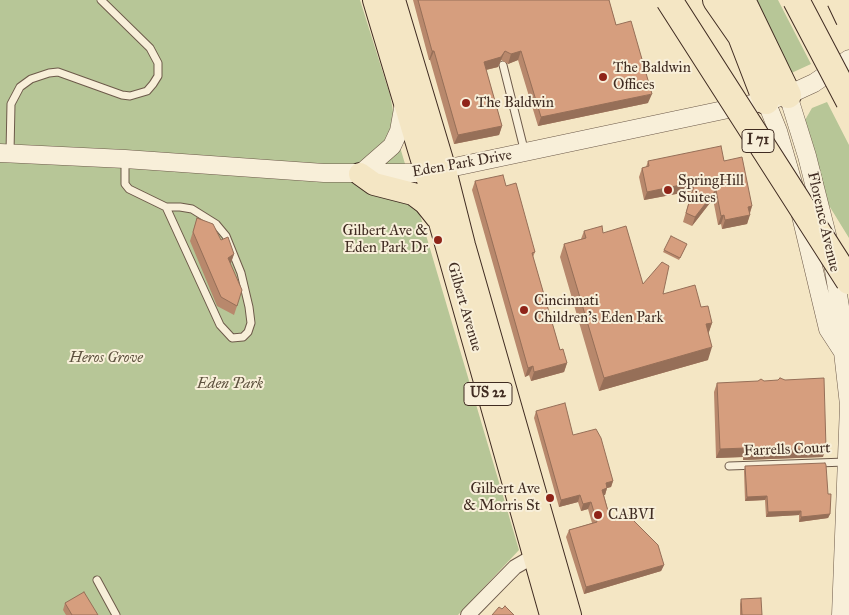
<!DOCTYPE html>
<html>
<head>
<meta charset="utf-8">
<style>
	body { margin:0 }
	canvas { display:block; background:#f4e6c4 }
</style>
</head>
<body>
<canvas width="849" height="615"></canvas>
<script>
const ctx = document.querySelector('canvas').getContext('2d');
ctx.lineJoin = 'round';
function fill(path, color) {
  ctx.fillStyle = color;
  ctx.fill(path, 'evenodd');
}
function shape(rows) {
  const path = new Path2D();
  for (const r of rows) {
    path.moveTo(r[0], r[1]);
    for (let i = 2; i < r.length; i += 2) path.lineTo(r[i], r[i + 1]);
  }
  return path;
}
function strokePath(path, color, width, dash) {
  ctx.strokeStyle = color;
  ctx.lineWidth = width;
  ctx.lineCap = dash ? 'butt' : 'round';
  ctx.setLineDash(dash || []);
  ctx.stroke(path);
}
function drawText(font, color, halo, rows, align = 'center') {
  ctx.font = font + ' "IM FELL Great Primer",serif';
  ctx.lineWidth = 4;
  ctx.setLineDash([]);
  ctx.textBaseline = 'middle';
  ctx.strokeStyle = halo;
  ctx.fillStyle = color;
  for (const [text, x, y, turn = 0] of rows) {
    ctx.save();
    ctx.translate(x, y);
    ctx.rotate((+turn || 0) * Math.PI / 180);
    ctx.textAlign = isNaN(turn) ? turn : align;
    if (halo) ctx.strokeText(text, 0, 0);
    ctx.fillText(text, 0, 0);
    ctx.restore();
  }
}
fill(shape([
	[0,0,360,0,390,95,400,147,519,550,458,615,0,615],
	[750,0,778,0,811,64,787,75],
	[827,102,849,145,849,238,825,199,805,120,812,108]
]), '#b7c697');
const service = shape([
	[503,65,525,153],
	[10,152,11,104,20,87,31,79,49,73,58,72,122,95,130,96,147,91,153,84,158,76,158,63,150,48,101,0],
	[125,159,125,184,129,189,166,207,180,207,192,209,216,224,226,236,241,273,249,307,251,323,248,332,243,337,232,338,220,325,166,207],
	[729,466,846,462],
	[97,580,116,615]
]);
const minor = shape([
	[468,615,515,567,541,552]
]);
const tertiary = shape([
	[788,95,807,156,828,239],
	[766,101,778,131,793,183],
	[0,153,125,159,324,173,426,173,766,101,788,95,814,83,849,59],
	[360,174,392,146,399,131,404,103],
	[801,216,828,329,843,352],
	[833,264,843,325,843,352,849,405,841,615]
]);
const primary = shape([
	[374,0,426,173,551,615],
	[394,0,445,170,464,245,570,615],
	[360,174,374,184,413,194,425,203,437,218]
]);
const motorway = shape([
	[716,0,741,36,766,101],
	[742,0,788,95]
]);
strokePath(service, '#6d5a4a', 9);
strokePath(minor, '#6d5a4a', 16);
strokePath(tertiary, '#6d5a4a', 19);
strokePath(primary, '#402c22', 24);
strokePath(motorway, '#402c22', 28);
strokePath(service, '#f8efd9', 7);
strokePath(minor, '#f8efd9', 14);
strokePath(tertiary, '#f8efd9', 18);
strokePath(primary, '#f4e6c4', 22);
strokePath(motorway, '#f4e6c4', 26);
const motorwayBridge = shape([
	[669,0,849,281],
	[796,0,849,101],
	[840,0,849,19]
]);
strokePath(motorwayBridge, '#402c22', 28, []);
strokePath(motorwayBridge, '#f4e6c4', 26);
fill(shape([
	[413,0,609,0,616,25,648,103,538,126,518,60,508,64,501,60,498,67,486,70,502,126,499,135,454,144,430,60,429,60],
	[648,161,724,161,752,206,747,224,722,229,721,224,718,225,713,199,692,226,683,222,692,191,644,200,639,177,642,168,646,167],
	[475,181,506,186,535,252,533,257,560,350,567,363,564,372,531,381,529,375,525,377,472,190],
	[197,218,221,240,234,254,230,264,237,306,234,315,217,306,190,241],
	[584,231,603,233,643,284,663,294,701,307,712,323,708,334,708,360,599,391,560,257,564,244,581,239],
	[686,246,679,260,663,252,664,250],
	[717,383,823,457,743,460,743,457,716,458,714,392],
	[536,411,573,435,613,481,611,487,607,488,605,495,604,495,610,518,664,565,661,571,584,594,566,537,569,530,592,523,588,509,581,511,578,502,559,507,534,418],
	[745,466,828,494,830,514,828,518,799,522,799,515,766,517,765,500,745,501,744,471],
	[741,599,762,615,740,615,740,604],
	[65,603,98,615,66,615,63,610]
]), '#b8886c');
fill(shape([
	[432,51,434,51,430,60,429,60],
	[505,51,498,67,481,71,484,62],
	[521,51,518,60,508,64,511,54],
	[652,94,648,103,538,126,541,117],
	[502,126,499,135,454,144,458,135],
	[695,182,692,191,644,200,647,192],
	[716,190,713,199,692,226,695,217],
	[752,206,749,215,748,207],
	[724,215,721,224,718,225,721,216],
	[750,215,747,224,722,229,725,220],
	[234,254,231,263,224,267,228,258],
	[712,323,708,335,706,324],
	[712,347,708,360,599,391,604,378],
	[567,363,564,372,531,381,534,372],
	[533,366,529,375,525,377,528,368],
	[746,448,743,457,716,458,720,449],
	[826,448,823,457,743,460,746,451],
	[613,481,611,487,607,488,605,495,599,496,606,483],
	[580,495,578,502,559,507,561,500],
	[767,496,765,500,745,501,747,497],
	[591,502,588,509,581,511,583,504],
	[801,511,799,515,766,517,768,512],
	[830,514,828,518,799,522,801,517],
	[664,565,661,571,584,594,586,587]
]), '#966f58');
const building = shape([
	[418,0,609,0,616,25,631,21,652,94,541,117,521,51,511,54,505,51,501,57,484,62,502,126,458,135,434,51,432,51,418,0],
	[721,146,724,161,742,157,752,206,748,207,750,215,725,220,724,215,721,216,716,190,695,217,686,213,695,182,647,192,642,168,649,166,648,161,721,146],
	[503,175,506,186,516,183,535,252,532,253,560,350,563,349,567,363,534,372,533,366,528,368,475,181,503,175],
	[197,218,213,224,221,240,228,237,234,254,228,258,242,290,237,306,221,297,193,232,197,218],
	[602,226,603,233,626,226,643,284,662,262,669,266,663,294,695,285,701,307,708,306,712,323,706,324,712,347,604,378,564,244,586,238,584,231,602,226],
	[671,236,687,244,680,258,664,250,671,236],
	[780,378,785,380,824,378,826,448,746,451,746,448,720,449,717,383,758,381,761,379,764,381,778,380,780,378],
	[565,403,573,435,596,429,601,438,613,481,606,483,607,488,602,490,610,518,626,513,658,545,664,565,586,587,569,530,597,522,591,502,583,504,580,495,561,500,536,411,565,403],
	[825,463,826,465,828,494,831,494,830,514,801,517,801,511,768,512,767,496,747,497,745,466,825,463],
	[84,592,98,615,72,615,65,603,84,592],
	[761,598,762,615,742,615,741,599,761,598],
	[505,606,514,615,492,615,499,607,502,609,505,606]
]);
fill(building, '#d69e7e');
strokePath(building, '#966f58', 1);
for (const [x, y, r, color] of [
	[603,77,5,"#8f2418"],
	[466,103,5,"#8f2418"],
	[668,190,5,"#8f2418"],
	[438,240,5,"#8f2418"],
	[524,310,5,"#8f2418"],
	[550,498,5,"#8f2418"],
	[598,515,5,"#8f2418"]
]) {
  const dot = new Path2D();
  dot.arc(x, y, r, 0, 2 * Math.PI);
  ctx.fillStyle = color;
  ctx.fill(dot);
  strokePath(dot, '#f8efd9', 2);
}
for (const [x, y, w] of [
	[758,141,32],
	[488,394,48]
]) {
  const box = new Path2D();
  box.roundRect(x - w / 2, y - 11.5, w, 23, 4);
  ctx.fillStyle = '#f8efd9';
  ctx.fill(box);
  strokePath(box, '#402c22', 1);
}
drawText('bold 14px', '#402c22', null, [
	["I 71",758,141],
	["US 22",488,394]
]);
drawText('15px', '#402c22', '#f8efd9', [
	["The Baldwin",613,68],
	["Offices",613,85],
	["The Baldwin",476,103],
	["SpringHill",678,181],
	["Suites",678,198],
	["Gilbert Ave &",428,231,"right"],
	["Eden Park Dr",428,248,"right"],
	["Cincinnati",534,301],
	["Children's Eden Park",534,318],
	["Gilbert Ave",540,489,"right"],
	["& Morris St",540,506,"right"],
	["CABVI",608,515]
], 'left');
drawText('15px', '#402c22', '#f8efd9', [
	["Eden Park Drive",462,164,-10],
	["Florence Avenue",823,222,77],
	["Gilbert Avenue",464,307,74],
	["Farrells Court",787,450,-2]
]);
drawText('italic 15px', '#5e523f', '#f8efd9', [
	["Heros Grove",106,358],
	["Eden Park",230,384]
]);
</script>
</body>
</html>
